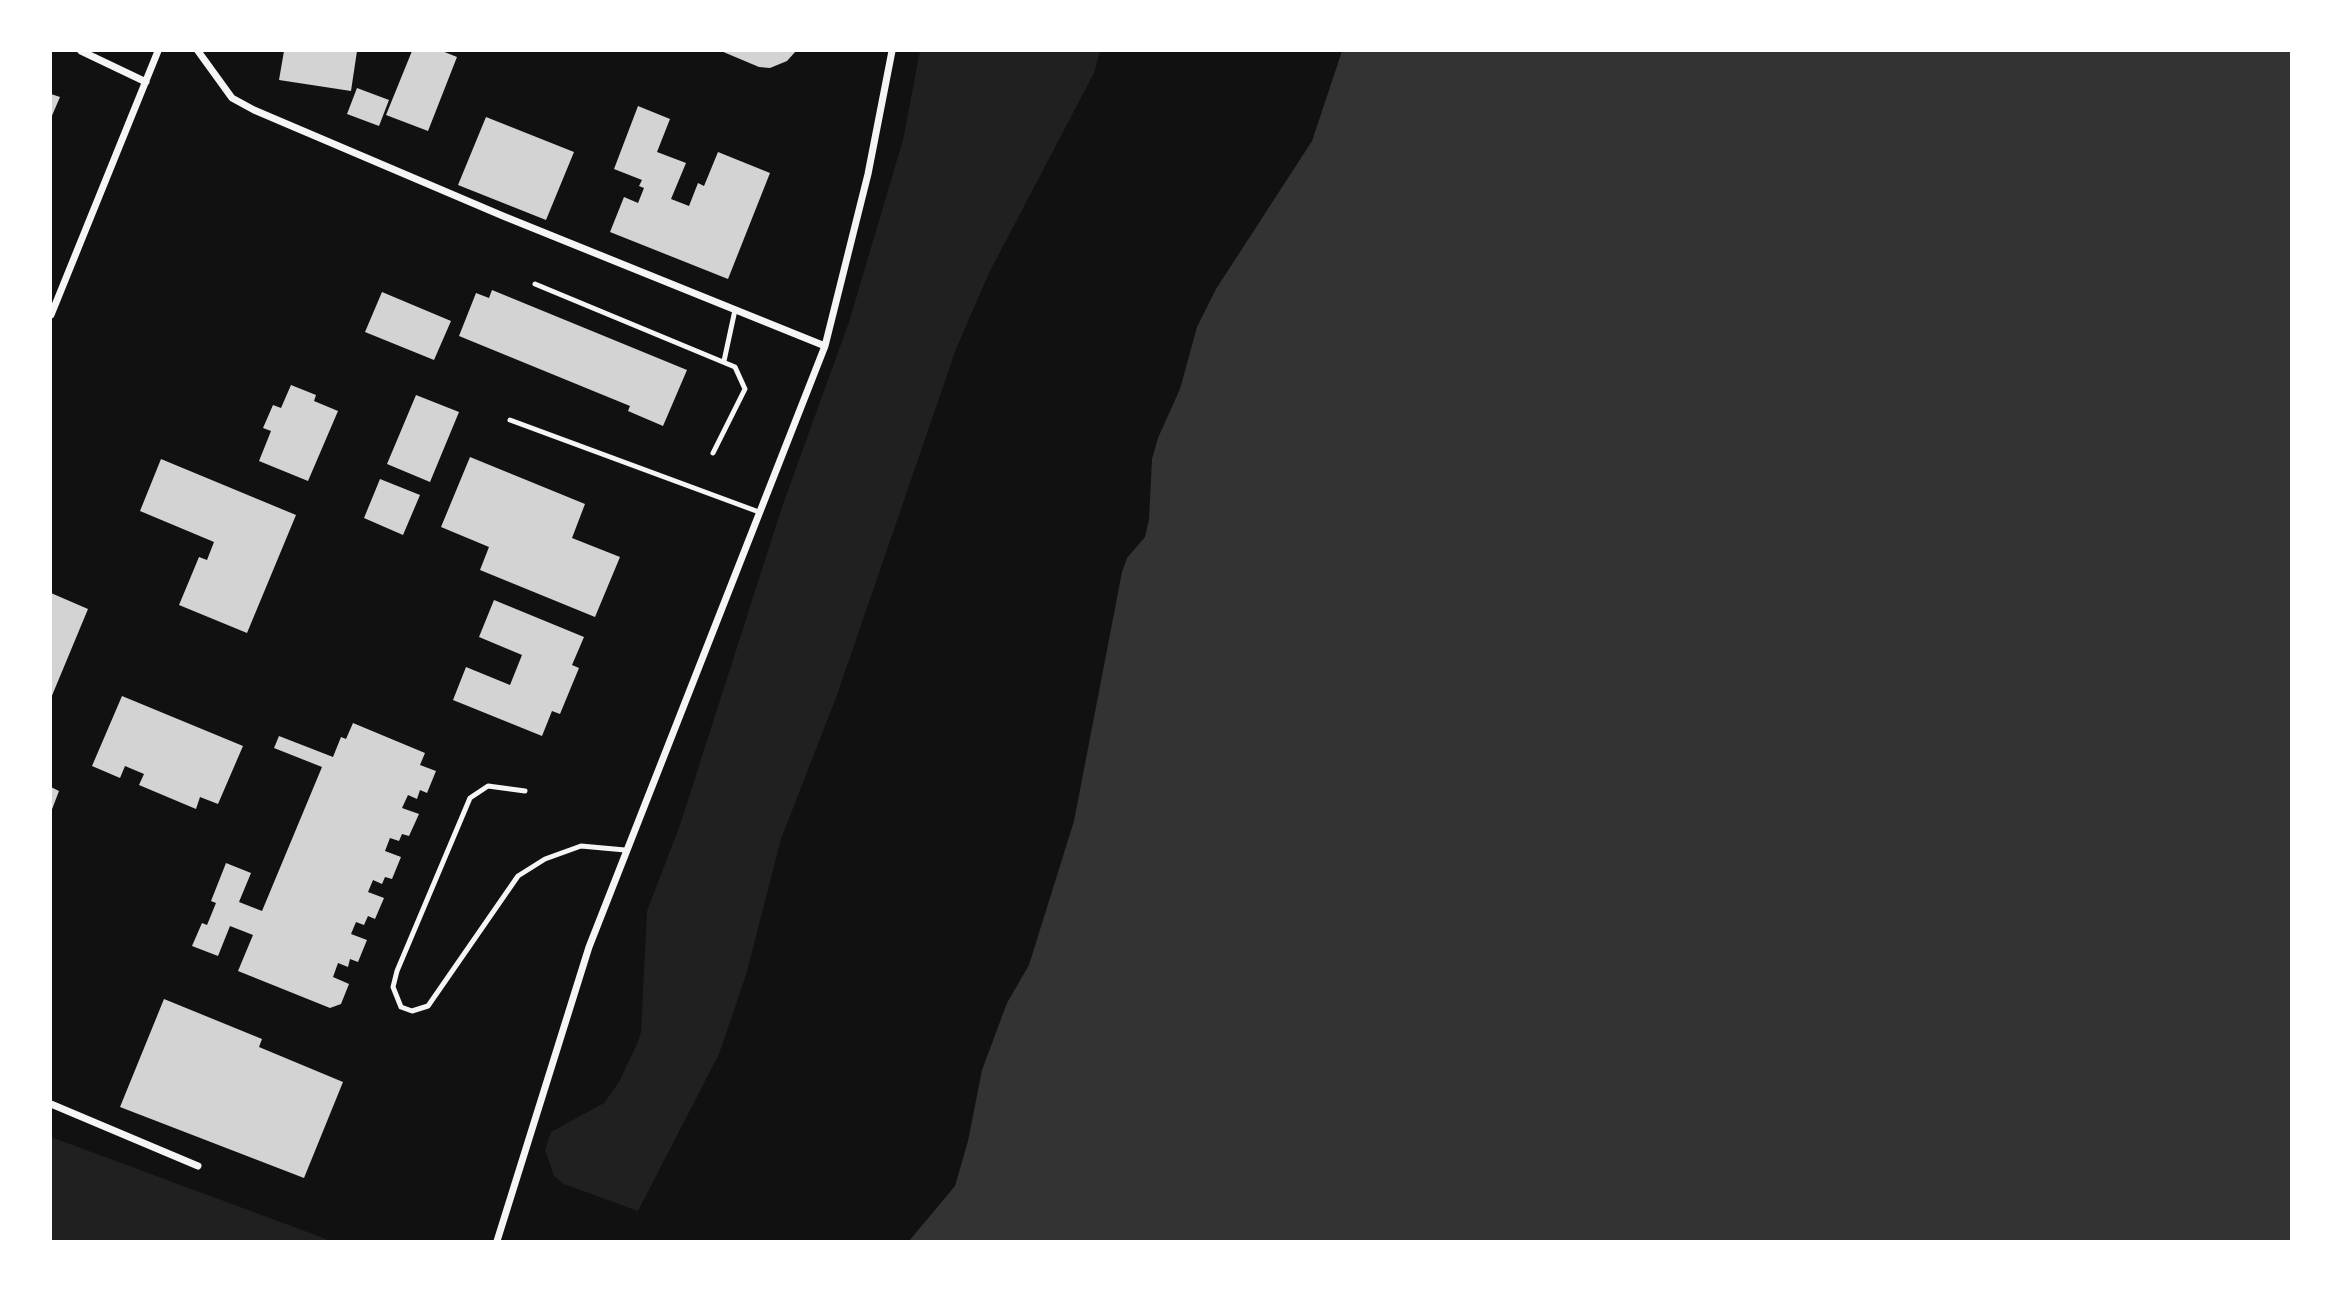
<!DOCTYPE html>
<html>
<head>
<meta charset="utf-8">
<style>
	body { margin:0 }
	#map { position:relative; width:2342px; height:1292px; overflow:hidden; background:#111; font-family:Signika,sans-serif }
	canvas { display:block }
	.frame { position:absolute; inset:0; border:52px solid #fff; pointer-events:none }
</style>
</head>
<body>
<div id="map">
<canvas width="2342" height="1292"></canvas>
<div class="frame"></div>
</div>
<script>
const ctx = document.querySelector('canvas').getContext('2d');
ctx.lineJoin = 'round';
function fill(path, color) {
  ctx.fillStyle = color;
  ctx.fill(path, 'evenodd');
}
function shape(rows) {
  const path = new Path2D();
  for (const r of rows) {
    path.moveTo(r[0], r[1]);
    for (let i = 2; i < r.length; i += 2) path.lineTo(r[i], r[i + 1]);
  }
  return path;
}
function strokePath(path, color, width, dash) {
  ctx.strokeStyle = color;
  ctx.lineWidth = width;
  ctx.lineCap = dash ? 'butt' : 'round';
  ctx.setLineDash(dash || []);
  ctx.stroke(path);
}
fill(shape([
	[920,51,1100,51,1094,73,989,273,956,349,837,695,781,839,746,975,719,1054,638,1211,564,1184,554,1176,545,1150,551,1132,604,1103,619,1082,637,1044,641,1032,647,911,680,825,782,507,849,322,903,140],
	[51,1137,321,1237,330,1241,51,1241]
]), '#202020');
fill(shape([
	[1342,51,2291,51,2291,1241,909,1241,955,1186,968,1141,982,1070,1007,1003,1029,965,1074,821,1122,572,1127,558,1145,537,1149,520,1152,459,1158,438,1180,389,1197,327,1216,289,1312,141]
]), '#333');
fill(shape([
	[284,51,357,51,351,91,279,80],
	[412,51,442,51,457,57,428,131,386,115],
	[721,51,796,51,787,61,770,68,759,67],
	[357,88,389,100,379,126,347,114],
	[51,94,60,97,51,118],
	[638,106,670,119,657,152,686,163,671,199,689,206,698,183,704,186,718,152,770,173,728,279,610,232,624,197,638,203,644,188,639,186,642,180,614,169],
	[486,117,574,152,546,220,458,185],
	[492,290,687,370,663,426,628,411,630,406,459,336,476,293,489,298],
	[382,292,451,321,434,360,365,332],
	[291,385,316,395,314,401,338,411,308,481,259,461,271,431,263,428,273,405,281,408],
	[416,395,459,412,430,482,387,464],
	[470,457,585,504,572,538,620,557,595,617,480,570,489,547,441,527],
	[161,459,296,515,247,633,179,605,199,557,207,560,214,542,140,511],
	[380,479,420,495,403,535,364,518],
	[51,593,88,609,51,698],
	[494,600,584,637,572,665,579,668,560,714,552,711,542,736,453,700,466,667,510,685,522,655,479,637],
	[122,696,243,746,218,804,200,797,196,809,139,785,144,774,125,766,120,778,92,766],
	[353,723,425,753,420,765,436,771,427,793,420,790,417,799,408,795,402,808,419,814,409,836,402,834,399,841,390,838,385,851,401,857,392,879,385,877,382,884,373,880,368,892,384,898,375,919,368,916,364,925,356,922,351,934,367,940,358,962,350,959,348,967,338,963,333,977,349,984,341,1004,330,1008,238,971,253,935,230,926,218,956,192,946,202,923,207,925,216,903,211,901,226,863,251,873,239,902,262,911,322,767,274,748,279,736,333,757,341,737,346,739],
	[51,787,59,791,51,812],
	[164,999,262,1039,259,1047,343,1082,304,1178,120,1107]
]), '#d3d3d3');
strokePath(shape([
	[535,284,735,367,745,389,713,453],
	[724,361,735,310],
	[510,420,759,512],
	[525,791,488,786,470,798,397,971,393,987,401,1007,412,1011,428,1006,518,876,545,859,581,846,625,850]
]), '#f5f5f5', 5);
strokePath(shape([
	[81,51,146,82],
	[198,51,232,98,254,110,503,216,825,346],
	[51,315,158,51],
	[51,1104,198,1166],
	[497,1241,589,947,825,346,868,174,892,51]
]), '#f5f5f5', 7);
</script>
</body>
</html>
